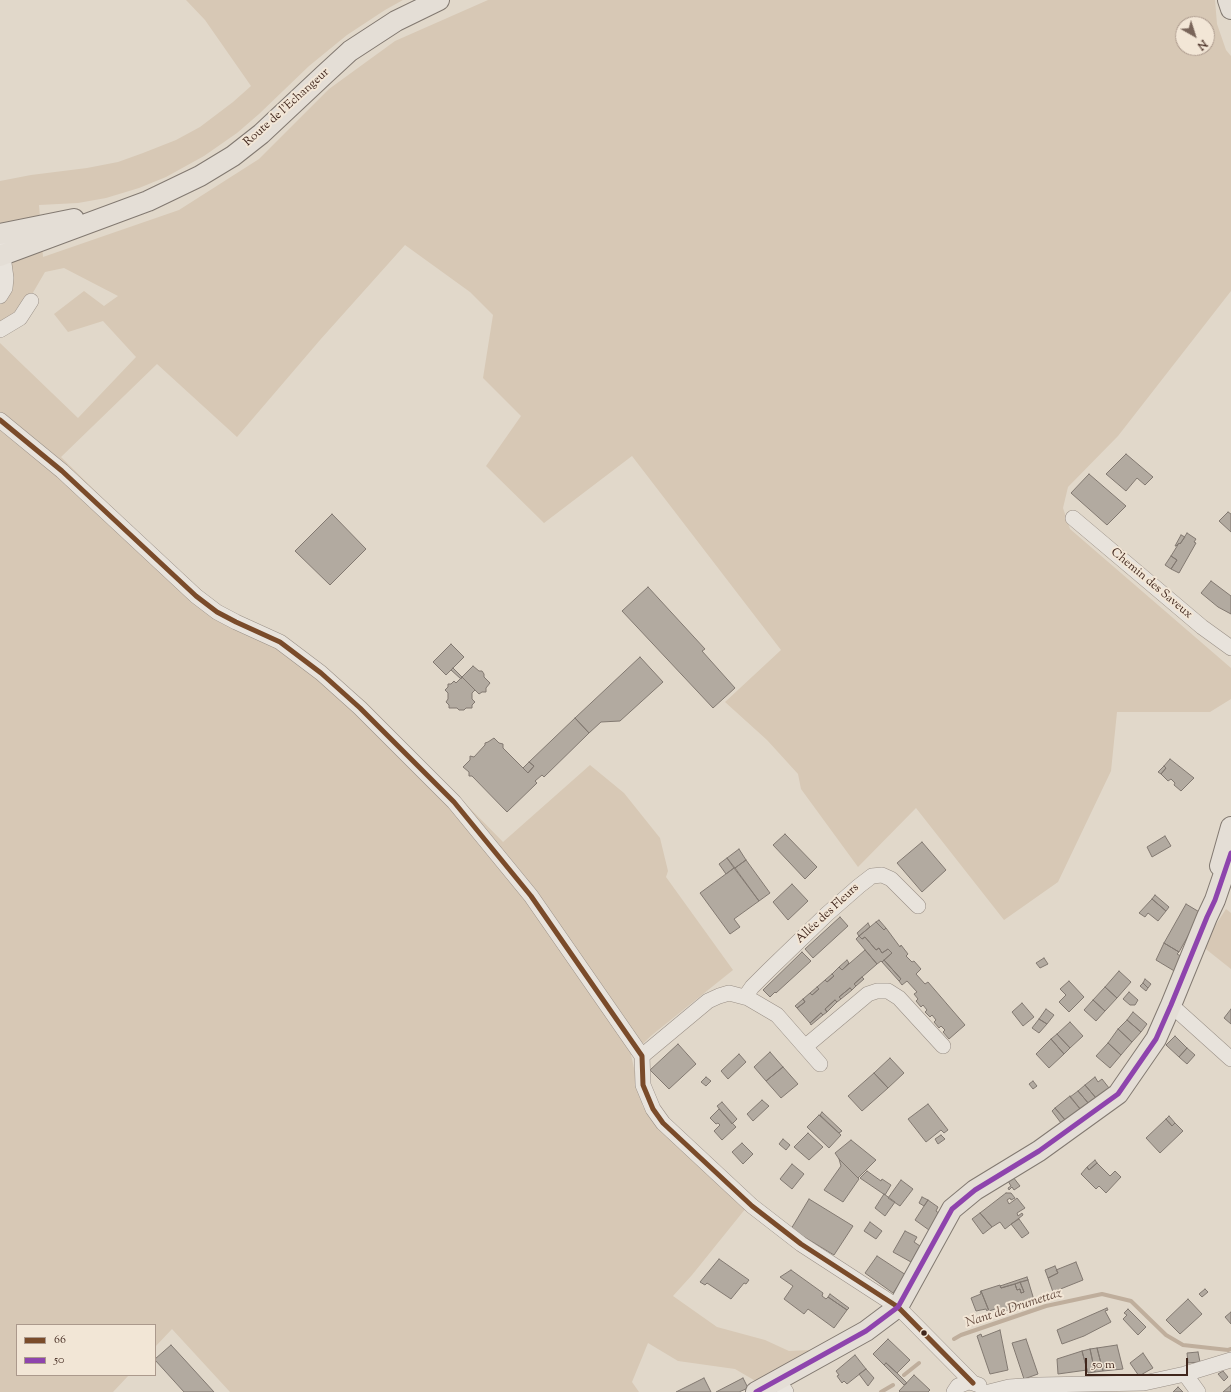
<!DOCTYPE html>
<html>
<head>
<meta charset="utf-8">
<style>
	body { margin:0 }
	#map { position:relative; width:1231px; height:1392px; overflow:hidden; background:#e1d8ca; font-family:"Sorts Mill Goudy",serif }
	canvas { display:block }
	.legend { position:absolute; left:16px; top:1324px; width:140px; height:52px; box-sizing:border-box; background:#f2e6d6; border:1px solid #ab998c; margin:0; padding:5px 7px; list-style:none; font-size:12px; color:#40261c }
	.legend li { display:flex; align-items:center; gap:8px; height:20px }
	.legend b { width:20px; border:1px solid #ab998c }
	.north { position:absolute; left:1175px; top:16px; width:40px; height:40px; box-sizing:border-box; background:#f2e6d6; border:1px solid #ab998c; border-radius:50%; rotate:141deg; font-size:11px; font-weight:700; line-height:16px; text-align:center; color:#40261c }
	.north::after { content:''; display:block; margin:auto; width:14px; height:18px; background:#786459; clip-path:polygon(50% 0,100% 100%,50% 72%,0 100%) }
	.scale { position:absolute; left:1085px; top:1358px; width:103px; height:18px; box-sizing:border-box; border:2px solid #40261c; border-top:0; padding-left:5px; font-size:12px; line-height:14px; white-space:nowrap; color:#40261c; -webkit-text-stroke:3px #f2e6d6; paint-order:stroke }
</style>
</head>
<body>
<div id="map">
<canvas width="1231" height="1392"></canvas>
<ul class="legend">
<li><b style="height:5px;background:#7a4b2a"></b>66</li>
<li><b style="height:5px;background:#8e44ad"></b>50</li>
</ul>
<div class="north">N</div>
<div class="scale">50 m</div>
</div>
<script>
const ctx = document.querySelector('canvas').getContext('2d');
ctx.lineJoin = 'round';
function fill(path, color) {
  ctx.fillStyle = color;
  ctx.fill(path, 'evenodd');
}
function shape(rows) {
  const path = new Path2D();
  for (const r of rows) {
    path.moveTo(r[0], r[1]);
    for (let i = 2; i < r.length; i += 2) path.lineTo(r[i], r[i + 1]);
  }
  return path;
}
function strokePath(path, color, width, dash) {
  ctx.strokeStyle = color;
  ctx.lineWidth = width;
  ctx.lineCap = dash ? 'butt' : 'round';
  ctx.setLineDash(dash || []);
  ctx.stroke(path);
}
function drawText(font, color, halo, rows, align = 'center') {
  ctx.font = font + ' "Sorts Mill Goudy",serif';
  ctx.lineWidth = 4;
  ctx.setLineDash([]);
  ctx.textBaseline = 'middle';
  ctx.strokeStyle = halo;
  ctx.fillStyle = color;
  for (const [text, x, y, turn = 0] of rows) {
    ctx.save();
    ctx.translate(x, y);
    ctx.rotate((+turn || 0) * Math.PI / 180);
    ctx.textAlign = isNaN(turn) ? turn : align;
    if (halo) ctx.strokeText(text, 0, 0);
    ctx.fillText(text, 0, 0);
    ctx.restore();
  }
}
fill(shape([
	[186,0,403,0,385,10,347,35,309,66,259,114,237,133,204,156,166,177,139,188,106,198,78,203,39,205,43,257,179,210,259,159,329,89,395,41,488,0,1215,0,1217,24,1226,50,1231,56,1231,291,1118,436,1068,487,1063,508,1070,529,1231,668,1231,699,1210,712,1117,712,1111,771,1058,882,1004,920,916,808,858,867,801,789,798,774,767,740,725,702,781,650,632,456,544,523,486,466,521,416,483,378,493,315,470,292,405,245,320,340,237,437,157,364,61,457,142,537,220,607,288,639,366,702,503,842,590,765,624,793,660,838,668,871,666,877,733,970,652,1035,631,1055,643,1107,746,1208,692,1275,673,1296,717,1327,765,1340,789,1351,811,1350,759,1383,735,1369,678,1361,648,1343,632,1382,639,1392,230,1392,172,1329,155,1347,155,1325,17,1325,17,1375,129,1375,113,1392,0,1392,0,343,78,418,136,357,103,321,68,332,54,314,84,291,104,306,118,296,64,268,45,272,31,296,5,321,0,323,0,181,31,175,87,168,118,162,143,153,176,140,200,127,233,102,251,86,205,20],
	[1183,24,1207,24,1207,48,1183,48],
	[1226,909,1231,913,1231,969,1202,946]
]), '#d7c8b5');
strokePath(shape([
	[954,1339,961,1335,1046,1306,1102,1294,1131,1301,1166,1335,1183,1345,1228,1350,1231,1349],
	[904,1375,919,1363],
	[881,1392,893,1385]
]), '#bfae9c', 4);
const building = shape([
	[1126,454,1153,477,1145,485,1137,478,1126,491,1106,474,1126,454],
	[1089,474,1126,506,1107,525,1071,493,1089,474],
	[1228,512,1231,514,1231,532,1219,521,1228,512],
	[332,514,366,549,330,585,295,551,332,514],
	[1187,533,1196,539,1194,542,1196,543,1179,573,1171,569,1177,560,1171,556,1179,543,1180,544,1187,533],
	[1181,535,1185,537,1180,544,1179,543,1176,546,1175,546,1181,535],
	[1171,556,1177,560,1171,569,1165,565,1171,556],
	[1211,581,1231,596,1231,614,1218,607,1201,593,1211,581],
	[648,587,705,649,702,651,735,688,713,708,622,611,648,587],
	[451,644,464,657,446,675,433,662,451,644],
	[640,657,663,682,620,721,601,722,589,733,575,718,640,657],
	[473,666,479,671,482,671,484,674,484,677,490,683,486,688,486,692,482,692,479,694,462,677,473,666],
	[453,668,462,677,461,679,451,670,453,668],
	[462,677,475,690,472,693,472,699,475,702,472,705,472,708,466,708,464,710,459,710,457,708,449,708,449,705,446,702,448,699,448,693,445,690,448,687,448,684,451,684,454,681,456,683,462,677],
	[575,718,589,733,544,777,542,775,535,781,537,783,507,812,472,776,469,776,469,772,463,767,470,760,470,756,474,757,485,745,485,743,488,742,494,738,499,743,503,744,503,748,528,773,534,766,529,762,575,718],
	[1170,759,1194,778,1181,791,1174,785,1175,783,1171,779,1168,781,1161,774,1166,768,1164,766,1170,759],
	[529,762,534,766,528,773,523,768,529,762],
	[1164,766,1166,768,1161,774,1158,772,1164,766],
	[785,834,817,867,805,879,773,845,785,834],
	[1165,836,1171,846,1152,857,1147,847,1165,836],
	[922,842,946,870,922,892,897,863,922,842],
	[739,849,746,860,735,868,727,858,739,849],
	[727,858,734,868,726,874,719,864,727,858],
	[746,860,770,893,759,901,735,868,746,860],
	[734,868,759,901,734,919,740,927,730,934,700,893,734,868],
	[792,884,808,901,788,920,773,902,792,884],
	[1155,895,1169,907,1166,911,1152,899,1155,895],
	[1152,899,1166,911,1158,921,1148,913,1145,917,1139,913,1152,899],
	[1186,904,1201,913,1179,952,1164,943,1186,904],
	[840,917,848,926,813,958,805,949,840,917],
	[879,920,886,928,884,930,876,922,879,920],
	[876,922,884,930,886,928,900,947,901,945,908,954,906,956,912,962,914,961,921,969,916,974,925,984,928,982,965,1025,949,1039,943,1032,945,1030,941,1026,939,1028,934,1022,936,1020,932,1015,930,1017,925,1012,927,1010,923,1005,921,1007,916,1001,918,999,914,994,917,992,907,981,902,985,899,981,901,979,884,960,892,953,888,949,882,953,879,948,876,950,865,937,862,939,859,936,876,922],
	[868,923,870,927,859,936,857,933,868,923],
	[859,936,862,939,865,937,876,950,879,948,882,953,888,949,892,953,882,962,881,961,877,964,856,939,859,936],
	[1164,943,1179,952,1177,954,1184,958,1176,972,1156,960,1164,943],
	[865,950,877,964,854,984,856,986,852,990,850,988,839,997,841,999,837,1002,835,1000,825,1009,827,1012,823,1015,821,1013,810,1023,797,1008,805,1002,803,999,810,993,812,995,819,989,817,987,825,980,827,982,834,976,832,974,839,967,842,970,865,950],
	[802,952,811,961,776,993,775,992,770,997,763,990,802,952],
	[1044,958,1048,964,1040,968,1036,963,1044,958],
	[847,960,849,963,842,970,839,967,847,960],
	[884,960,901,979,899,981,882,962,884,960],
	[1119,971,1131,982,1117,998,1105,987,1119,971],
	[832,974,834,976,827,982,825,980,832,974],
	[862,977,864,979,856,986,854,984,862,977],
	[1145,979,1151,984,1148,988,1143,983,1145,979],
	[1069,981,1084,997,1069,1012,1059,1002,1066,995,1060,989,1069,981],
	[1143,983,1148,988,1146,991,1140,986,1143,983],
	[817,987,819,989,812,995,810,993,817,987],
	[1105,987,1117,998,1105,1011,1093,1000,1105,987],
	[850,988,852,990,841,999,839,997,850,988],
	[1129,992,1138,1000,1135,1005,1130,1005,1123,999,1129,992],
	[803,999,805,1002,797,1008,795,1006,803,999],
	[835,1000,837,1002,827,1012,825,1009,835,1000],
	[1093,1000,1105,1011,1096,1021,1084,1010,1093,1000],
	[1022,1003,1034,1017,1023,1026,1012,1012,1022,1003],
	[1046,1009,1054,1015,1047,1024,1039,1019,1046,1009],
	[1231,1009,1231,1024,1224,1018,1231,1009],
	[1133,1012,1147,1024,1141,1032,1127,1020,1133,1012],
	[821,1013,823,1015,811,1025,810,1023,821,1013],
	[1039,1019,1047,1024,1039,1033,1032,1028,1039,1019],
	[1127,1020,1141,1032,1132,1042,1118,1029,1127,1020],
	[1070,1022,1083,1036,1070,1048,1057,1034,1070,1022],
	[1118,1029,1132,1042,1121,1055,1108,1043,1118,1029],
	[1057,1034,1070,1048,1064,1054,1051,1039,1057,1034],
	[1175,1036,1187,1048,1179,1057,1166,1045,1175,1036],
	[1051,1039,1064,1054,1049,1068,1036,1054,1051,1039],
	[1108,1043,1121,1055,1110,1068,1096,1056,1108,1043],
	[678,1044,696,1064,669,1089,650,1070,678,1044],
	[1187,1048,1195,1055,1187,1064,1179,1057,1187,1048],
	[770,1052,783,1067,766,1081,754,1067,770,1052],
	[739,1054,746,1062,728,1079,721,1071,739,1054],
	[890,1058,904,1073,888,1088,874,1073,890,1058],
	[783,1067,798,1084,781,1098,766,1081,783,1067],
	[874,1073,888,1088,862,1111,848,1096,874,1073],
	[706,1077,711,1081,706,1086,701,1082,706,1077],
	[1095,1077,1098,1082,1102,1079,1109,1088,1096,1098,1085,1085,1095,1077],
	[1033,1081,1037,1086,1033,1089,1029,1084,1033,1081],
	[1085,1085,1096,1098,1089,1104,1078,1091,1085,1085],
	[1078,1091,1089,1104,1081,1110,1070,1097,1078,1091],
	[1070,1096,1081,1110,1067,1122,1055,1108,1070,1096],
	[762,1100,769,1106,753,1121,747,1114,762,1100],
	[722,1102,737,1119,732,1124,717,1106,722,1102],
	[928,1104,948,1130,944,1133,941,1130,926,1142,908,1119,928,1104],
	[1055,1108,1065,1120,1061,1123,1052,1111,1055,1108],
	[719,1109,736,1127,722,1140,714,1131,720,1125,718,1123,716,1124,710,1118,719,1109],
	[822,1112,842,1131,839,1133,820,1115,822,1112],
	[819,1115,841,1135,829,1148,807,1127,819,1115],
	[1169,1116,1175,1123,1172,1126,1166,1119,1169,1116],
	[1166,1119,1172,1126,1175,1123,1183,1131,1160,1153,1146,1138,1166,1119],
	[808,1133,823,1147,809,1160,794,1147,808,1133],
	[941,1135,945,1139,938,1144,935,1139,941,1135],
	[783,1139,790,1145,786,1150,779,1144,783,1139],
	[851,1140,876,1160,858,1178,839,1159,835,1153,851,1140],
	[742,1143,753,1154,743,1164,732,1152,742,1143],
	[839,1159,859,1179,843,1202,824,1190,841,1166,839,1159],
	[1095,1160,1097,1163,1089,1170,1087,1167,1095,1160],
	[1097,1163,1110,1176,1115,1171,1121,1177,1106,1193,1099,1186,1096,1189,1081,1174,1087,1167,1089,1170,1097,1163],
	[792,1164,804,1174,792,1189,780,1179,792,1164],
	[867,1171,881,1181,882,1179,891,1185,885,1195,860,1178,867,1171],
	[1013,1177,1020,1186,1014,1190,1012,1187,1009,1190,1008,1188,1011,1186,1008,1181,1013,1177],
	[901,1180,913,1189,900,1206,888,1198,901,1180],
	[1006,1193,1011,1193,1015,1198,1011,1200,1010,1198,1007,1200,1009,1204,1017,1198,1025,1208,1017,1213,1018,1216,1022,1213,1023,1215,1005,1229,1000,1222,992,1227,980,1213,1006,1193],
	[884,1194,895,1202,885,1216,875,1208,884,1194],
	[922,1197,928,1200,924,1206,919,1203,922,1197],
	[809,1199,853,1226,834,1255,791,1229,809,1199],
	[928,1200,938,1207,936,1211,940,1214,929,1230,915,1220,928,1200],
	[980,1213,992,1227,983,1234,972,1219,980,1213],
	[1019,1219,1029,1233,1022,1238,1011,1224,1019,1219],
	[870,1222,882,1231,876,1239,864,1231,870,1222],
	[905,1231,917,1237,914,1242,920,1246,911,1262,893,1252,905,1231],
	[877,1256,906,1275,893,1293,865,1273,877,1256],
	[719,1259,749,1280,746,1284,744,1283,731,1299,707,1283,705,1285,700,1282,719,1259],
	[1076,1262,1083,1280,1053,1292,1048,1278,1058,1273,1056,1270,1076,1262],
	[1055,1266,1058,1273,1048,1278,1045,1270,1055,1266],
	[791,1270,823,1293,822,1296,826,1299,828,1297,847,1310,834,1328,808,1309,804,1314,784,1299,793,1286,780,1277,791,1270],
	[1027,1277,1028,1280,1001,1288,1000,1286,1027,1277],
	[1028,1280,1034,1300,1008,1308,1008,1310,1000,1313,998,1308,989,1311,981,1291,1000,1285,1001,1288,1015,1284,1017,1290,1020,1289,1021,1293,1024,1292,1020,1282,1028,1280],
	[1020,1282,1024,1292,1021,1293,1020,1289,1017,1290,1015,1284,1020,1282],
	[1205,1289,1208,1292,1202,1297,1199,1294,1205,1289],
	[981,1291,989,1311,987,1311,986,1309,976,1311,971,1298,981,1294,980,1292,981,1291],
	[830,1294,849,1308,847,1310,828,1297,830,1294],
	[1188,1299,1202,1314,1180,1334,1166,1320,1188,1299],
	[1107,1308,1108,1310,1105,1311,1111,1322,1084,1336,1062,1344,1057,1330,1107,1308],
	[1128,1309,1146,1327,1138,1335,1123,1319,1127,1315,1124,1313,1128,1309],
	[1231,1312,1231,1324,1225,1317,1231,1312],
	[1000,1330,1008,1370,990,1374,977,1336,981,1334,982,1337,1000,1330],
	[888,1339,910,1360,897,1373,886,1363,884,1365,873,1354,888,1339],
	[1026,1339,1038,1374,1024,1379,1012,1343,1026,1339],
	[171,1345,183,1358,214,1392,184,1392,155,1360,155,1359,171,1345],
	[1117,1345,1123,1369,1103,1371,1097,1348,1117,1345],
	[1097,1348,1103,1371,1095,1372,1090,1349,1097,1348],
	[1090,1349,1095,1372,1088,1373,1082,1351,1090,1349],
	[1082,1351,1087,1370,1058,1374,1057,1359,1082,1351],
	[1198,1352,1200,1362,1188,1363,1187,1353,1198,1352],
	[1143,1353,1153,1368,1139,1376,1130,1363,1143,1353],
	[855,1355,866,1369,847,1384,844,1381,842,1383,837,1376,839,1375,836,1371,855,1355],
	[886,1363,897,1373,907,1383,904,1385,884,1365,886,1363],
	[866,1369,874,1378,868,1386,859,1374,866,1369],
	[1223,1371,1228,1377,1224,1381,1218,1374,1223,1371],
	[914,1375,930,1390,928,1392,900,1392,899,1391,914,1375],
	[704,1378,711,1392,676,1392,704,1378],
	[743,1378,748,1388,739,1392,716,1392,743,1378],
	[1231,1385,1231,1392,1223,1392,1231,1385],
	[1178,1387,1183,1392,1173,1392,1178,1387]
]);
fill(building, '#b2aaa0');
strokePath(building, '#827971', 1);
const minor = shape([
	[0,296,5,288,6,278,3,256,7,246],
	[0,330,20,318,31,301],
	[0,420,62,471,196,596,217,612,236,622,280,642,321,673,360,708,454,802,531,896,642,1056,643,1085,653,1109,663,1123,752,1206,801,1244,898,1307,973,1383],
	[1073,518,1202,627,1231,648],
	[745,997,752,987,769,970,827,914,859,886,872,876,882,875,891,879,918,906],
	[1171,1005,1231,1059],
	[806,1046,868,994,877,991,888,991,899,998,943,1046],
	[642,1056,708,1001,719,996,729,993,748,998,777,1015,820,1064],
	[1185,1374,1198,1392],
	[778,1380,786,1392],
	[954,1392,958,1386,968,1382,973,1383,979,1385],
	[989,1392,1009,1387,1039,1385,1144,1383,1185,1374,1231,1360]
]);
const major = shape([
	[1228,0,1231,9],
	[0,234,74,219],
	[0,256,148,201,200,176,233,156,261,134,325,74,350,51,396,21,439,0],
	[1220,866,1231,827],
	[756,1392,866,1331,898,1307,952,1209,975,1190,1039,1151,1118,1094,1156,1039,1171,1005,1207,917,1215,900,1231,853]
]);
strokePath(minor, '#9a9087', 16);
strokePath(major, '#827971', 22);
strokePath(minor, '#e8e3dc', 15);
strokePath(major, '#e4ded6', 20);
strokePath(shape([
	[0,420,62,471,196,596,217,612,236,622,280,642,321,673,360,708,454,802,531,896,642,1056,643,1085,653,1109,663,1123,752,1206,801,1244,898,1307,973,1383]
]), '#7a4b2a', 5);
strokePath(shape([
	[756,1392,866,1331,898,1307,952,1209,975,1190,1039,1151,1118,1094,1156,1039,1171,1005,1207,917,1215,900,1231,853]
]), '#8e44ad', 5);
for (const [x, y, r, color] of [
	[924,1333,3.5,"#40261c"]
]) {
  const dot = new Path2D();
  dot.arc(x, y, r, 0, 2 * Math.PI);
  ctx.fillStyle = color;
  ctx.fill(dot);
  strokePath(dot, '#f2e6d6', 1.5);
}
drawText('12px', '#40261c', '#f2e6d6', [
	["Route de l'Echangeur",287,108,-42],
	["Chemin des Saveux",1151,584,40],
	["Allée des Fleurs",828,914,-43]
]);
drawText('italic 13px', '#62493c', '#f2e6d6', [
	["Nant de Drumettaz",1014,1309,-18]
]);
</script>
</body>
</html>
